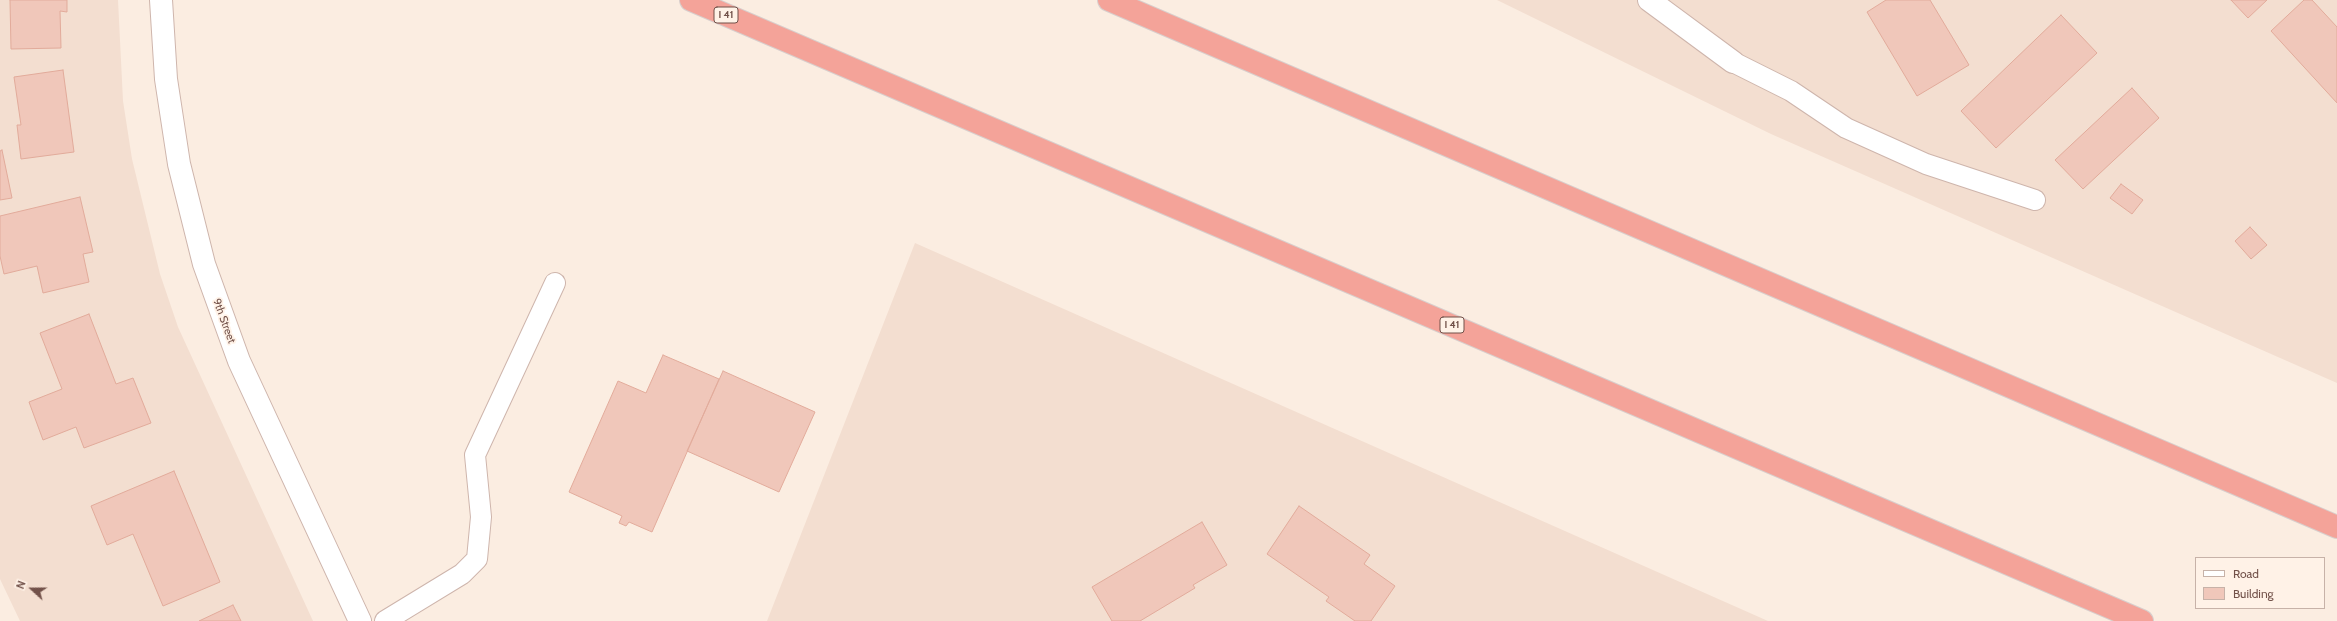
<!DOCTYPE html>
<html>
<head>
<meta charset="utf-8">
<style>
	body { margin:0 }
	#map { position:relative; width:2337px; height:621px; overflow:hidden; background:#fbede1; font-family:Cabin,sans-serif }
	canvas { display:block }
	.legend { position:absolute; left:2195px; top:557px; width:130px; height:52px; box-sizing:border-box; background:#fff2e7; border:1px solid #c7b2a8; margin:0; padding:5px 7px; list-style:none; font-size:12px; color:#725149 }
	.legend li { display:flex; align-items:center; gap:8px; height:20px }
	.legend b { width:20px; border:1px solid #c7b2a8 }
	.north { position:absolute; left:12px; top:569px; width:40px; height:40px; -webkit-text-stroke:3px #fff2e7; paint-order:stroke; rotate:291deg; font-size:11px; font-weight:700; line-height:16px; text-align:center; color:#725149 }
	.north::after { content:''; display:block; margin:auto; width:14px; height:18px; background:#725149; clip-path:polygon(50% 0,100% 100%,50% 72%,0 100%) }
</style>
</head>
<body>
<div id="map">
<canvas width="2337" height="621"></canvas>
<ul class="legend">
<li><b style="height:5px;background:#fff"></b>Road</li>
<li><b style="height:11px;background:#f0c7ba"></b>Building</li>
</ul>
<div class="north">N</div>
</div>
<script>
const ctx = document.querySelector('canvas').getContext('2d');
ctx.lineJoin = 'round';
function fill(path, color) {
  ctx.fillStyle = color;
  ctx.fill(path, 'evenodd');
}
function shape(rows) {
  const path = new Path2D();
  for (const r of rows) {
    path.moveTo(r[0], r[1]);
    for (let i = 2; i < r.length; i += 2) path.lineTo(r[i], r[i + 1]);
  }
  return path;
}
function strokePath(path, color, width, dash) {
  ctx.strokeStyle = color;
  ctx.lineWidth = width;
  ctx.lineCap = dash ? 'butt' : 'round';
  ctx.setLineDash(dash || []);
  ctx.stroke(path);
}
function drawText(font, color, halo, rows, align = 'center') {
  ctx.font = font + ' Cabin,sans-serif';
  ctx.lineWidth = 3.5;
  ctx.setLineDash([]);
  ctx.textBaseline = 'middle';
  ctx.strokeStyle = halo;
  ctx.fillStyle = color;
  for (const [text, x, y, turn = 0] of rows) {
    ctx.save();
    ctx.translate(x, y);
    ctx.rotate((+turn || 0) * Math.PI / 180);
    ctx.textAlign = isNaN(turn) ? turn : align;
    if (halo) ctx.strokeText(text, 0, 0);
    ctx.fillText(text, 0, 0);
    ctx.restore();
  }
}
fill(shape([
	[0,0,118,0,123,101,132,159,160,274,178,327,313,621,20,621,0,579],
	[1497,0,2337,0,2337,383,1771,134],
	[915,243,1768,621,767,621]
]), '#f3ded0');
const building = shape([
	[10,0,67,0,67,12,60,11,61,48,11,49,10,0],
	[1886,0,1930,0,1969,65,1917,96,1867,12,1886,0],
	[2231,0,2267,0,2248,18,2231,0],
	[2304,0,2312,0,2337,27,2337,103,2271,31,2304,0],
	[2061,15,2097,53,1996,148,1961,111,2061,15],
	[63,70,74,152,21,159,17,125,21,125,14,77,63,70],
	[2132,88,2159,118,2083,189,2055,160,2132,88],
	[2,150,12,198,0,200,0,151,2,150],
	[2121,184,2143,200,2132,214,2110,198,2121,184],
	[80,197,93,252,83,254,89,282,43,293,37,266,4,274,0,256,0,216,80,197],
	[2250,227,2267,245,2251,259,2235,241,2250,227],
	[89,314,116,384,133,378,151,423,84,448,76,427,43,440,29,402,62,389,40,333,89,314],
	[663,355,719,379,652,532,629,522,626,526,619,523,622,516,569,492,618,381,646,393,663,355],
	[723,371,815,412,779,492,687,451,723,371],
	[174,471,220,582,163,606,133,534,107,545,91,506,174,471],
	[1299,506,1370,555,1364,564,1395,586,1371,621,1355,621,1326,601,1329,597,1267,554,1299,506],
	[1202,522,1227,565,1193,585,1195,588,1140,621,1112,621,1092,587,1202,522],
	[233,605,241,621,199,621,233,605]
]);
fill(building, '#f0c7ba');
strokePath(building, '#e2ab9b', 1);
const service = shape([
	[1733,62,1791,91,1846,128,1926,164,2035,200],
	[385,621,462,574,477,559,481,517,475,455,555,283]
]);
const minor = shape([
	[1649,0,1733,62]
]);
const tertiary = shape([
	[161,0,166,79,179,164,204,264,239,361,360,621]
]);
const motorway = shape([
	[691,0,2142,621],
	[1109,0,2337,527]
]);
strokePath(service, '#ceb5ac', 22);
strokePath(minor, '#ceb5ac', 24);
strokePath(tertiary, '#ceb5ac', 24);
strokePath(motorway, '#d8cecc', 24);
strokePath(service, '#fff', 20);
strokePath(minor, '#fff', 22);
strokePath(tertiary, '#fff', 22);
strokePath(motorway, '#f4a399', 22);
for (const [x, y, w] of [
	[726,15,24],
	[1452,325,24]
]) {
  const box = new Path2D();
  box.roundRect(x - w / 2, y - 8, w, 16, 3);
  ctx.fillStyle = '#fff2e7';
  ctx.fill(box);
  strokePath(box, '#725149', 1);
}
drawText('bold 10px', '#725149', null, [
	["I 41",726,15],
	["I 41",1452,325]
]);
drawText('11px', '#725149', '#fff2e7', [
	["9th Street",224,321,70]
]);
</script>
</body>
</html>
